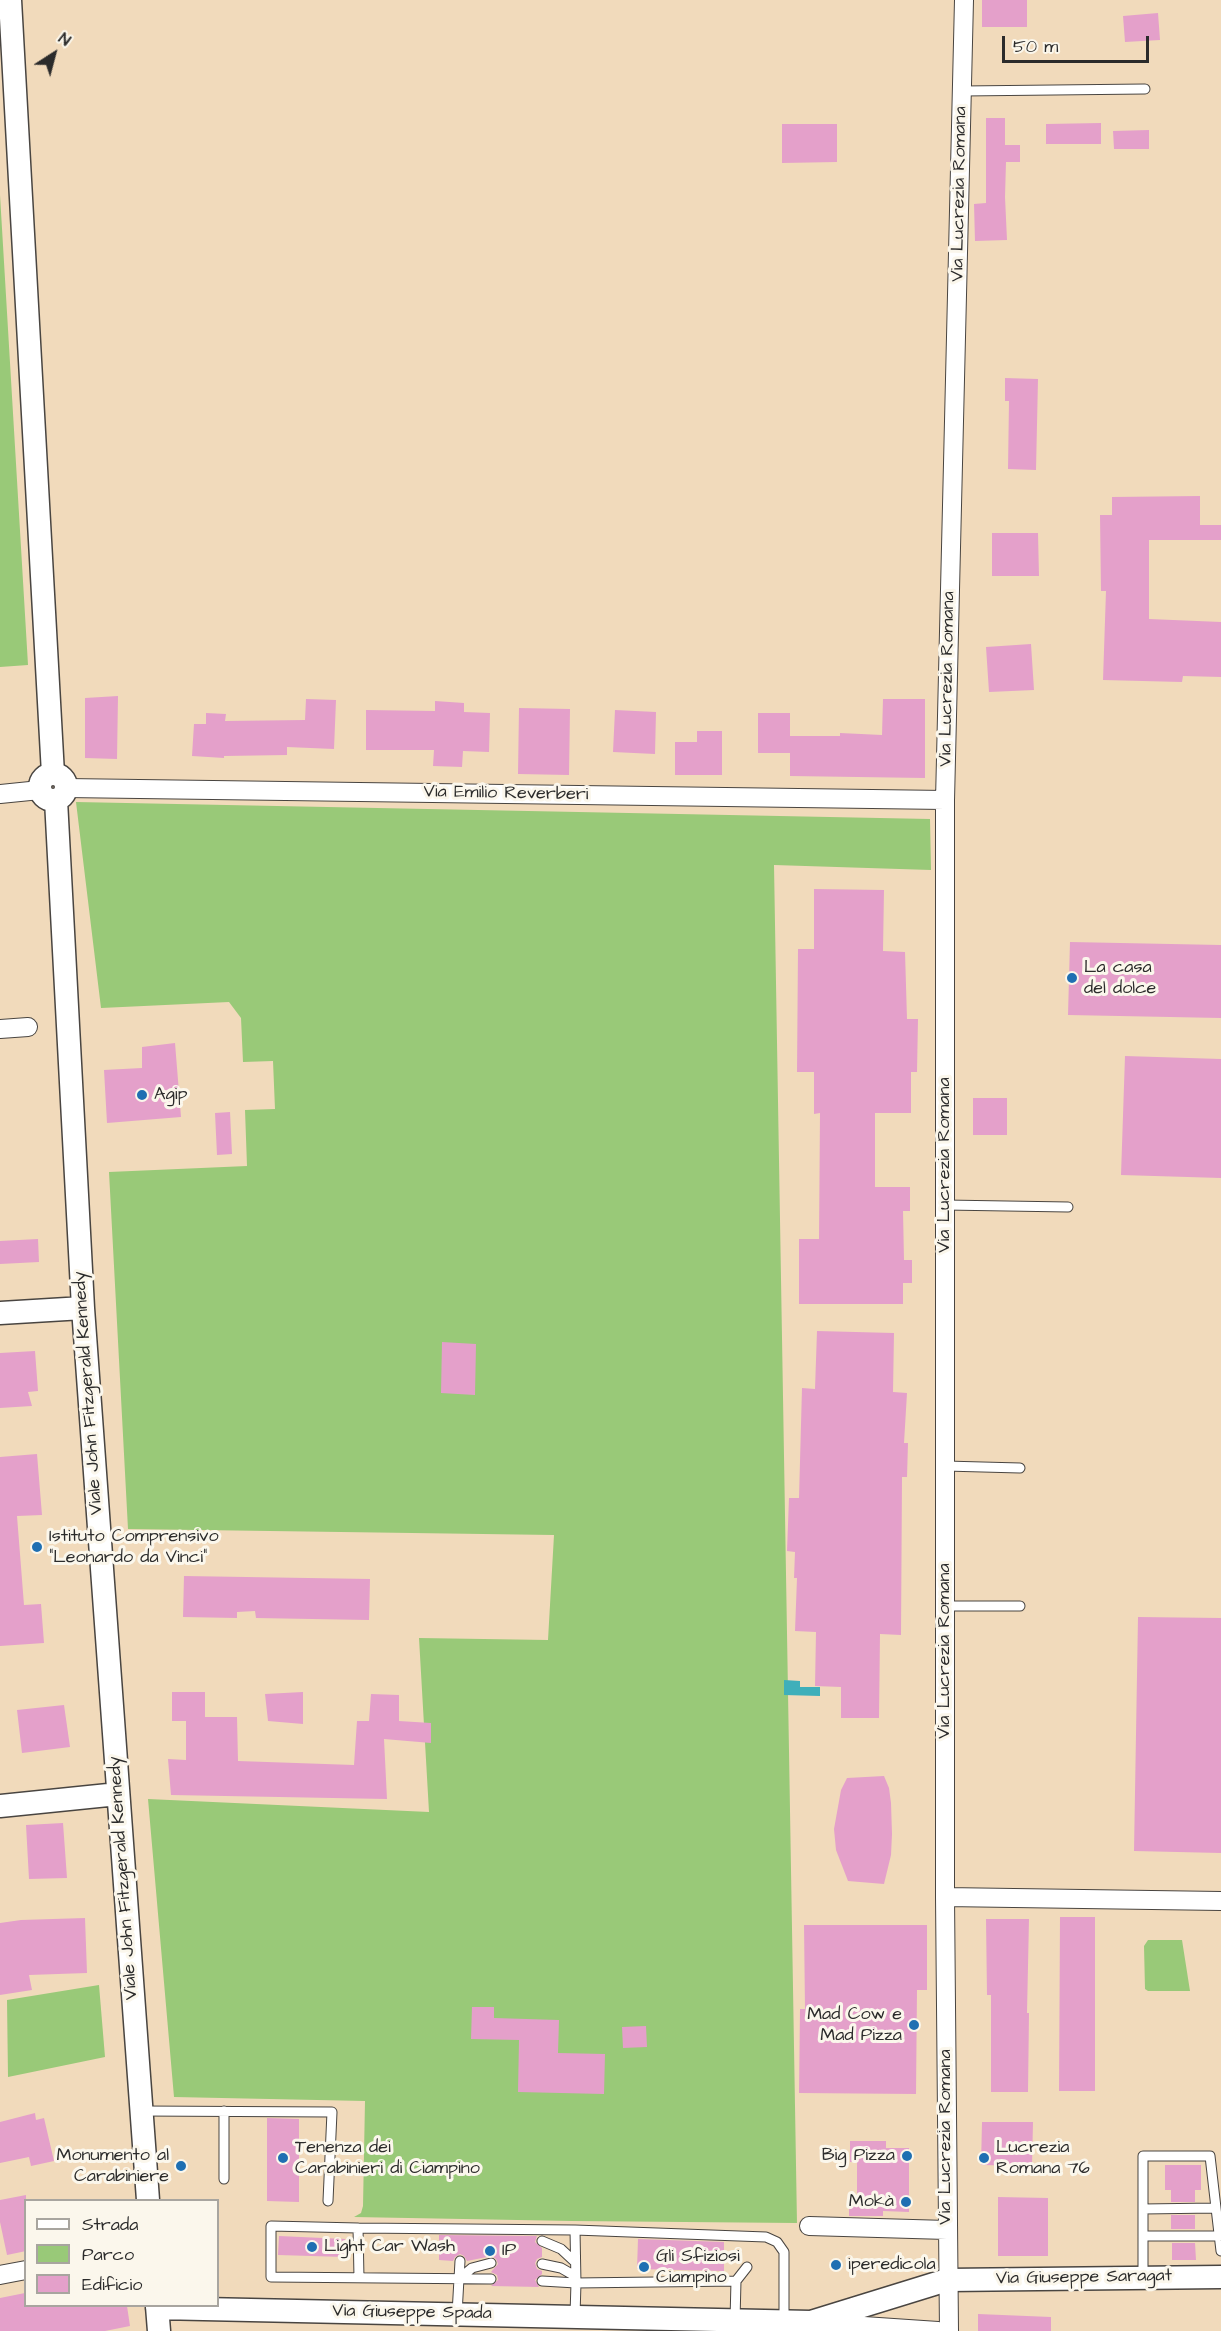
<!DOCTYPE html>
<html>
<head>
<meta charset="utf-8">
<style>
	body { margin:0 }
	#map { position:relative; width:1221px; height:2331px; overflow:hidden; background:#f1dabb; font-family:"Architects Daughter",sans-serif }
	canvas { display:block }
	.legend { position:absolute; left:24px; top:2199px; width:195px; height:108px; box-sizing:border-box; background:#fbf7ec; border:2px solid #a8a59f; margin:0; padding:8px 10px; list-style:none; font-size:18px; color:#2b2b2b }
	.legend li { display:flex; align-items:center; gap:12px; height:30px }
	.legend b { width:30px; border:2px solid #a8a59f }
	.north { position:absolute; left:24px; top:24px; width:60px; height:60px; -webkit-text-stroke:4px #fbf7ec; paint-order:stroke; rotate:36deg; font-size:16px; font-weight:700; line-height:24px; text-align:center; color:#2b2b2b }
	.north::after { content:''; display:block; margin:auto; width:21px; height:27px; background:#2b2b2b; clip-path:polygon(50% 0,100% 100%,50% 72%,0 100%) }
	.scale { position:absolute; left:1002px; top:36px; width:147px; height:27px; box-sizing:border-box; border:3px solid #2b2b2b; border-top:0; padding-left:8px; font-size:18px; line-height:21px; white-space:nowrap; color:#2b2b2b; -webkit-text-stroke:4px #fbf7ec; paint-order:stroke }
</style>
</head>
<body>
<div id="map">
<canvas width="1221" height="2331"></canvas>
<ul class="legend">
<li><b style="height:8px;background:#fff"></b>Strada</li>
<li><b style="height:16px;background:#99c978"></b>Parco</li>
<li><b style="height:16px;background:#e4a0ca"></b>Edificio</li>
</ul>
<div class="north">N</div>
<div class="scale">50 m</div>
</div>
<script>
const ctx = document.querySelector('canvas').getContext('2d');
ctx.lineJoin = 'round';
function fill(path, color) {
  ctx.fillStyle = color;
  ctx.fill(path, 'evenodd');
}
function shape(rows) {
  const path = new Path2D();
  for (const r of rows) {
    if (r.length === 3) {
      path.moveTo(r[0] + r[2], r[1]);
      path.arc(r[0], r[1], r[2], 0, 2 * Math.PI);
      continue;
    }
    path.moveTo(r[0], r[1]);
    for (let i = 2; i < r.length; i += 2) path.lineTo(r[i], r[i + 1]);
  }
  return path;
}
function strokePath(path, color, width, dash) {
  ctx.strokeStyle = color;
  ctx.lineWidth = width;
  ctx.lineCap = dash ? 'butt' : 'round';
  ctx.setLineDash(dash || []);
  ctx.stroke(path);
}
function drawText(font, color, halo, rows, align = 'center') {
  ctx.font = font + ' "Architects Daughter",sans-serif';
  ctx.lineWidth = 6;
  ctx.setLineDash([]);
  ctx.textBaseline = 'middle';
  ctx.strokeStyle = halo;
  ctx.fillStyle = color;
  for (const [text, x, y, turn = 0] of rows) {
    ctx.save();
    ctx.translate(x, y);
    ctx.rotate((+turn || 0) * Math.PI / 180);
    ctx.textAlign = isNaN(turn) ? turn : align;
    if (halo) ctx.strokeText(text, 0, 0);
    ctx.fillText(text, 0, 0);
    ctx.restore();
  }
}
fill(shape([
	[0,195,28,665,0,667],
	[76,802,930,819,931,870,774,865,797,2223,572,2221,354,2217,361,2213,363,2206,365,2101,174,2097,148,1799,429,1812,419,1638,548,1640,554,1535,128,1529,109,1172,247,1166,245,1110,275,1109,273,1061,243,1062,241,1018,229,1002,101,1008],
	[1148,1940,1182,1940,1190,1991,1148,1991,1145,1989,1144,1946],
	[99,1985,105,2057,8,2077,7,2000]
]), '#99c978');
fill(shape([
	[784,1680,800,1681,800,1687,820,1687,820,1696,784,1695]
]), '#3fafba');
fill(shape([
	[982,0,1027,0,1027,27,982,27],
	[1158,13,1160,40,1125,42,1123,16],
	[986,118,1005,118,1005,145,1020,145,1020,162,1006,162,1005,197,1007,240,975,241,974,204,986,203],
	[1101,123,1101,144,1046,144,1046,124],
	[782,124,837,124,837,162,782,163],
	[1149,130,1149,149,1114,149,1113,131],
	[1005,378,1038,379,1036,470,1008,469,1009,401,1005,401],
	[1200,496,1200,525,1221,525,1221,540,1149,540,1149,619,1221,622,1221,677,1183,676,1182,682,1103,680,1106,591,1101,591,1100,515,1112,515,1112,497],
	[992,533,1038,533,1039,576,992,576],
	[1031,644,1034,690,989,692,986,647],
	[118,696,117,759,85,758,85,698],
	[306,699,336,700,334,749,287,747,287,755,224,756,224,758,192,756,194,724,206,724,206,713,226,714,225,721,305,720],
	[883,699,925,699,925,778,790,776,790,753,758,753,758,713,790,713,790,736,840,736,840,733,882,735],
	[435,701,464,703,464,712,490,713,489,752,463,751,462,767,433,766,434,750,366,750,366,710,435,711],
	[519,708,570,709,569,775,518,774],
	[615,710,656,712,655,754,613,752],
	[697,731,722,731,722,775,675,775,675,742,697,742],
	[814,889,884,890,883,951,905,952,907,1019,918,1019,917,1072,911,1072,911,1113,875,1113,875,1187,910,1187,910,1211,903,1211,904,1260,912,1260,912,1283,903,1283,903,1304,799,1304,799,1239,819,1239,820,1113,814,1114,814,1072,797,1072,798,949,814,949],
	[1070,942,1221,945,1221,1018,1068,1015],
	[175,1043,181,1117,107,1123,104,1070,142,1068,142,1047],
	[1125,1056,1221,1059,1221,1178,1121,1175],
	[973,1098,1007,1098,1007,1135,973,1135],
	[230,1112,232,1154,217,1155,215,1113],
	[38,1239,39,1262,0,1264,0,1241],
	[817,1331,894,1333,893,1392,907,1393,904,1443,908,1443,907,1477,902,1477,901,1635,880,1634,879,1718,841,1718,841,1687,815,1686,816,1632,795,1631,797,1578,794,1578,795,1552,787,1551,789,1498,799,1498,802,1388,815,1389],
	[442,1342,476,1344,475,1395,441,1393],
	[35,1351,38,1391,28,1392,32,1406,0,1408,0,1353],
	[37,1454,42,1515,17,1516,24,1605,41,1604,44,1643,0,1646,0,1457],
	[184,1576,370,1579,369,1620,256,1618,255,1611,237,1612,237,1618,183,1617],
	[1138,1617,1221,1618,1221,1853,1134,1851],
	[172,1692,205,1692,205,1717,237,1717,238,1761,354,1765,357,1721,369,1721,371,1694,399,1695,399,1721,431,1723,431,1743,384,1739,387,1799,171,1795,168,1759,186,1760,186,1721,172,1721],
	[303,1692,303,1724,268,1721,265,1694],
	[64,1705,70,1747,22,1753,17,1710],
	[884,1776,889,1788,891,1803,892,1834,891,1855,884,1884,848,1881,836,1850,834,1829,841,1790,847,1778],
	[63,1823,67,1878,29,1879,26,1825],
	[1060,1917,1095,1917,1095,2091,1059,2091],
	[85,1918,87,1973,29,1975,32,1990,0,1995,0,1923,21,1920],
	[986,1919,1029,1919,1027,2013,1029,2013,1028,2092,991,2092,991,1995,987,1995],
	[804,1925,927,1925,927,1990,917,1990,916,2094,799,2093,800,2009,805,2009],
	[472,2007,494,2007,494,2018,559,2020,558,2053,605,2054,604,2094,518,2092,519,2040,471,2039],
	[646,2026,647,2047,623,2048,622,2027],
	[35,2113,36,2120,44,2118,54,2161,31,2166,29,2157,0,2163,0,2122],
	[267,2118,299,2119,299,2202,267,2201],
	[982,2122,1033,2122,1032,2166,981,2165],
	[850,2141,886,2141,886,2148,909,2148,909,2212,883,2211,883,2216,849,2216,849,2196,857,2196,857,2162,850,2162],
	[1165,2165,1201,2165,1201,2190,1195,2190,1195,2202,1171,2202,1171,2190,1165,2190],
	[26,2195,26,2251,7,2255,0,2222,0,2200],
	[998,2197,1048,2198,1048,2256,998,2256],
	[1171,2215,1195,2215,1195,2229,1171,2229],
	[439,2235,537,2236,535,2242,542,2248,542,2257,537,2259,535,2263,537,2269,542,2271,542,2274,535,2280,539,2287,491,2286,498,2280,497,2275,491,2272,498,2264,496,2259,492,2256,467,2261,464,2256,460,2254,455,2257,453,2261,439,2260],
	[279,2236,345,2239,344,2257,278,2255],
	[638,2239,724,2242,724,2271,637,2269],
	[1172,2243,1195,2243,1196,2260,1172,2260],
	[25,2293,26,2306,127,2306,130,2326,105,2331,0,2331,0,2298],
	[978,2314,1051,2317,1051,2331,978,2331]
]), '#e4a0ca');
const service = shape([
	[963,91,1145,89],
	[945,1205,1068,1207],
	[945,1466,1020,1468],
	[945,1606,1020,1606],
	[141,2111,332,2112,328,2201],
	[224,2111,224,2179],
	[1143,2209,1215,2208],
	[358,2228,271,2226,271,2277,491,2279],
	[575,2230,576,2283,736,2281],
	[1143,2236,1219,2236],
	[542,2241,561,2249,575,2262],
	[542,2264,561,2268,575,2276],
	[1143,2277,1143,2156,1210,2156,1221,2251],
	[359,2278,358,2228,575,2230,766,2237,777,2242,784,2252,784,2321],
	[459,2279,472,2268,491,2263],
	[542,2281,576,2283,575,2315],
	[457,2314,460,2261],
	[735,2320,736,2281,747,2267]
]);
const minor = shape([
	[66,788,945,800],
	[0,794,40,790],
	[0,1029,28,1027],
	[945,1897,1221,1901],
	[809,2226,947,2230],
	[0,2275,26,2270],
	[819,2323,938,2331],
	[949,2331,945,1897,945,800,964,0]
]);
const tertiary = shape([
	[10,0,53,774],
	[53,787,13],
	[56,800,83,1308,148,2200],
	[0,1313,83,1308],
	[0,1806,118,1794],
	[157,2306,159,2331],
	[157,2308,811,2322,947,2280,1221,2277]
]);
strokePath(service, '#494541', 11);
strokePath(minor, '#494541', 20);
strokePath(tertiary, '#494541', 25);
strokePath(service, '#fff', 9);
strokePath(minor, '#fff', 18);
strokePath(tertiary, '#fff', 22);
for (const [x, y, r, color] of [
	[1072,978,6,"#1f6fb2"],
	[142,1095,6,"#1f6fb2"],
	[37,1547,6,"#1f6fb2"],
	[914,2025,6,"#1f6fb2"],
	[907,2156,6,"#1f6fb2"],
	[283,2158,6,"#1f6fb2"],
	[984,2158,6,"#1f6fb2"],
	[181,2166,6,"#1f6fb2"],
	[906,2202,6,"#1f6fb2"],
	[312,2247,6,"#1f6fb2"],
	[490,2251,6,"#1f6fb2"],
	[836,2265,6,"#1f6fb2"],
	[644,2267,6,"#1f6fb2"]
]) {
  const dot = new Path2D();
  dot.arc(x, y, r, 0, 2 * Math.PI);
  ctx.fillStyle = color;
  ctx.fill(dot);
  strokePath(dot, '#fbf7ec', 2);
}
drawText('18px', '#2b2b2b', '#fbf7ec', [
	["Via Lucrezia Romana",960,194,-89],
	["Via Lucrezia Romana",948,679,-89],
	["Via Emilio Reverberi",506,794,1],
	["Via Lucrezia Romana",945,1165,-90],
	["Viale John Fitzgerald Kennedy",89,1393,-94],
	["Via Lucrezia Romana",945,1651,-90],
	["Viale John Fitzgerald Kennedy",124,1878,-94],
	["Via Lucrezia Romana",946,2137,-90],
	["Via Giuseppe Saragat",1084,2278,-1],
	["Via Giuseppe Spada",412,2313,1]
]);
drawText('18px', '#2b2b2b', '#fbf7ec', [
	["La casa",1084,968],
	["del dolce",1084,989],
	["Agip",154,1095],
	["Istituto Comprensivo",49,1537],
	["\"Leonardo da Vinci\"",49,1558],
	["Mad Cow e",902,2015,"right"],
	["Mad Pizza",902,2036,"right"],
	["Tenenza dei",295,2148],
	["Carabinieri di Ciampino",295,2169],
	["Lucrezia",996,2148],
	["Romana 76",996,2169],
	["Monumento al",169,2156,"right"],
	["Carabiniere",169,2177,"right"],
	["Big Pizza",895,2156,"right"],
	["Mokà",894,2202,"right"],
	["Light Car Wash",324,2247],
	["IP",502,2251],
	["Gli Sfiziosi",656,2257],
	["Ciampino",656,2278],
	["iperedicola",848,2265]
], 'left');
</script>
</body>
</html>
